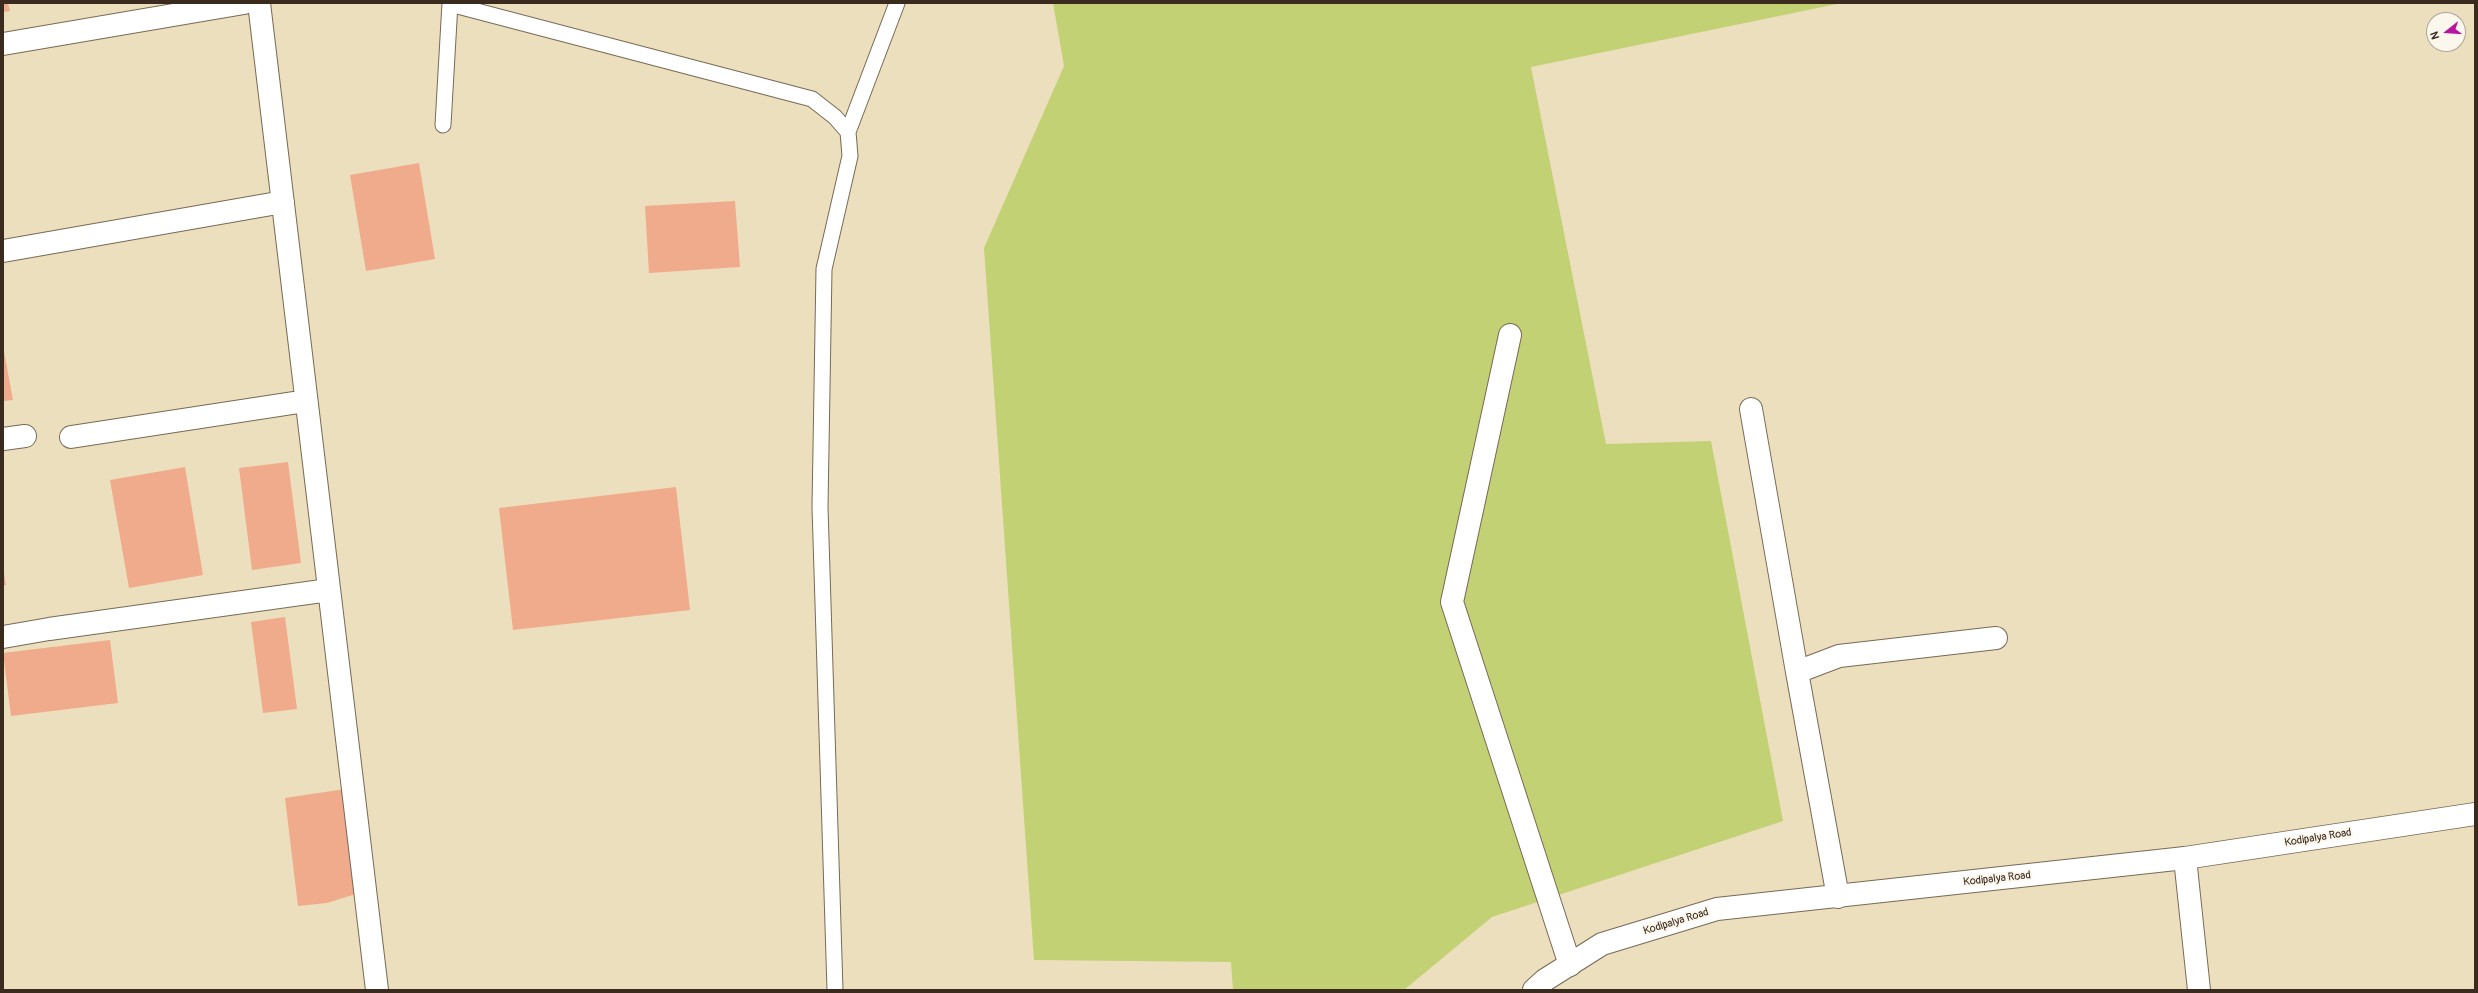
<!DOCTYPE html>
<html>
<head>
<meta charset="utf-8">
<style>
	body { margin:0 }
	#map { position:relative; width:2478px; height:993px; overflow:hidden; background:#ecdfbd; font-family:Pangolin,sans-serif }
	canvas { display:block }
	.frame { position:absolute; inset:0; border:4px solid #3b2a1e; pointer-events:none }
	.north { position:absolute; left:2426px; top:12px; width:40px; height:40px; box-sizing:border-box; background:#fbf7ec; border:1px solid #aea59a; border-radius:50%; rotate:253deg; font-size:11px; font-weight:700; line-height:16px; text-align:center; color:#3b2a1e }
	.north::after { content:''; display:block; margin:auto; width:14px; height:18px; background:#b5179e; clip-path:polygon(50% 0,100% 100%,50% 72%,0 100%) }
</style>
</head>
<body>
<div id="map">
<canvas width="2478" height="993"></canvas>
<div class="frame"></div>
<div class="north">N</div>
</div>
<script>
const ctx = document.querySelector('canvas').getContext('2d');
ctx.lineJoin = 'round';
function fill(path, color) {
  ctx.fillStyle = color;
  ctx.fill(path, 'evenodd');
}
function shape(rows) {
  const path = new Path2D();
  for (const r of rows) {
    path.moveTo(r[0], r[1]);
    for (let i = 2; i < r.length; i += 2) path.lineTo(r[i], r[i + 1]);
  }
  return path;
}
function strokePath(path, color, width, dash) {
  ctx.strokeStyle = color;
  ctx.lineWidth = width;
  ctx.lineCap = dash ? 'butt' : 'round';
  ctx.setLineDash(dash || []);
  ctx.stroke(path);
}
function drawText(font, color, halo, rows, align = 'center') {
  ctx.font = font + ' Pangolin,sans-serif';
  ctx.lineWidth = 4;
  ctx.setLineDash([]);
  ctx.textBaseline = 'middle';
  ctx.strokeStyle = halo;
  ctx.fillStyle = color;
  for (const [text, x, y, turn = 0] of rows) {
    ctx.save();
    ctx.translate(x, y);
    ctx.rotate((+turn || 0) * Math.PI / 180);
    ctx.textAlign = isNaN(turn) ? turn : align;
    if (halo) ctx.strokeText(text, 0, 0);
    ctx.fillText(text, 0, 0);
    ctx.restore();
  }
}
fill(shape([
	[1053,3,1842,3,1531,67,1606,444,1711,441,1783,821,1492,917,1404,990,1233,990,1231,962,1034,960,984,248,1064,66]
]), '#c2d173');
fill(shape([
	[3,3,8,3,10,11,3,12],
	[419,163,435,259,366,271,350,175],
	[735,201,740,267,649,273,645,206],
	[3,346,13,400,3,401],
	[288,462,301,563,252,570,239,468],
	[185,467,203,575,129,588,110,480],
	[676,487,690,610,513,630,499,508],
	[3,567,6,585,3,586],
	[285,617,297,709,263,713,251,622],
	[110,640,118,703,11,716,3,653],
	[345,789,356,894,327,903,298,906,285,798]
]), '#efab8c');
const lane = shape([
	[450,4,812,99,835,117,848,132,850,156,824,269,820,507,835,990],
	[443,125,450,3],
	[848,132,897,3]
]);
const street = shape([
	[259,3,377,990],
	[3,44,244,3],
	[3,251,283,202],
	[1510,335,1452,602,1570,965],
	[1751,409,1797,672],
	[71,437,306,401],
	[3,439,25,436],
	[3,637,49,629,329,590],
	[2185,858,2199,990],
	[1838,897,1797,672,1839,656,1996,638]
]);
const secondary = shape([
	[1534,990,1545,980,1602,944,1717,909,2185,858,2475,814]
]);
strokePath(lane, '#796956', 17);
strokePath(street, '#796956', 24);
strokePath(secondary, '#796956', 24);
strokePath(lane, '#fff', 15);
strokePath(street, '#fff', 22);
strokePath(secondary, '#fff', 22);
drawText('11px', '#3b2a1e', '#fbf7ec', [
	["Kodipalya Road",2318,838,-9],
	["Kodipalya Road",1997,879,-6],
	["Kodipalya Road",1676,922,-17]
]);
</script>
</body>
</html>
